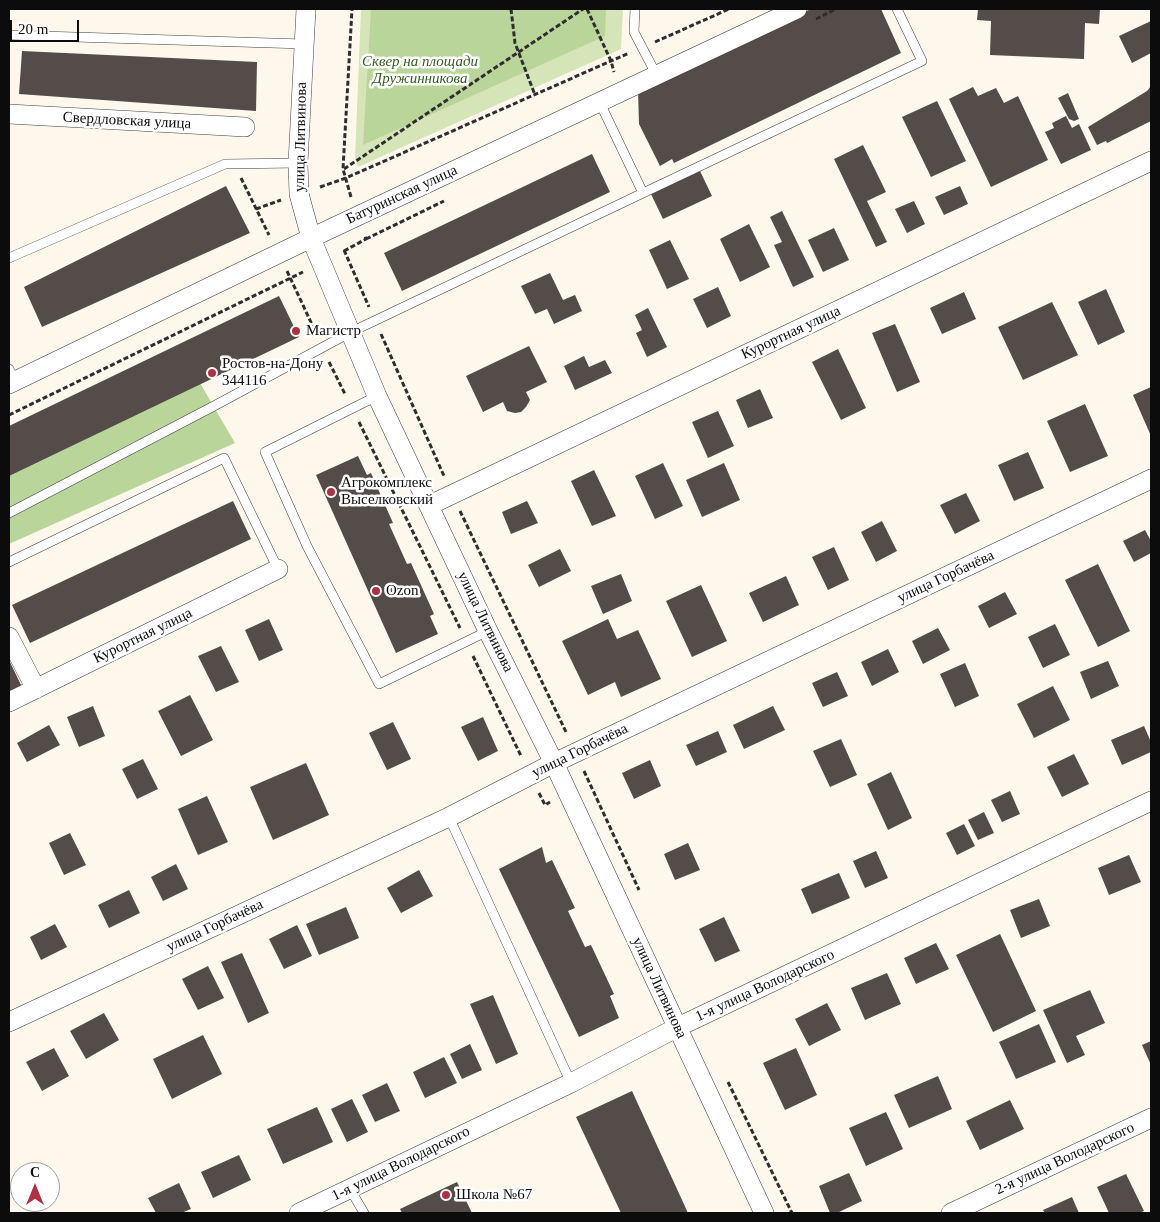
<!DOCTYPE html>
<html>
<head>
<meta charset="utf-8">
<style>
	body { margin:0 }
	#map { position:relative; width:1160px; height:1222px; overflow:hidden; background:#fef8ec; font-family:Georgia,serif }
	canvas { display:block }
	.frame { position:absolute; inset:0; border:10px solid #0c0c0c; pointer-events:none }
	.north { position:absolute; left:10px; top:1162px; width:50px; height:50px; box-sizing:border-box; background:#fff; border:1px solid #9e9e9e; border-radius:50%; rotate:0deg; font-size:14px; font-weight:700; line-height:20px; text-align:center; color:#0c0c0c }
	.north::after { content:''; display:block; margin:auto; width:18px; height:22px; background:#b12e43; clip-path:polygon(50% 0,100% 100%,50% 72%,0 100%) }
	.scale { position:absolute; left:10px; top:20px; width:69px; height:22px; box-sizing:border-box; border:2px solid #0c0c0c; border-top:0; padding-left:6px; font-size:15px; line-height:18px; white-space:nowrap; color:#0c0c0c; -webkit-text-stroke:4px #fff; paint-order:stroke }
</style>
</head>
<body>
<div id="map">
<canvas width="1160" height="1222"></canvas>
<div class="frame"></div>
<div class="north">С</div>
<div class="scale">20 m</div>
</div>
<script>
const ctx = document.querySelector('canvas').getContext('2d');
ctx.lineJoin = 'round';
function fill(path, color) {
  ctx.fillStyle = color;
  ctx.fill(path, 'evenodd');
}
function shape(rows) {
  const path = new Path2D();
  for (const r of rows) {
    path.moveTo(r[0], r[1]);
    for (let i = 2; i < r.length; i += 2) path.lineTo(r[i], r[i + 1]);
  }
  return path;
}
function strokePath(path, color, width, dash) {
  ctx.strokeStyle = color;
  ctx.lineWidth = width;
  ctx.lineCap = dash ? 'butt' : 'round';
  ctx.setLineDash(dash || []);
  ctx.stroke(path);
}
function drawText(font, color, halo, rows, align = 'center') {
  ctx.font = font + ' Georgia,serif';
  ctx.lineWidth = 5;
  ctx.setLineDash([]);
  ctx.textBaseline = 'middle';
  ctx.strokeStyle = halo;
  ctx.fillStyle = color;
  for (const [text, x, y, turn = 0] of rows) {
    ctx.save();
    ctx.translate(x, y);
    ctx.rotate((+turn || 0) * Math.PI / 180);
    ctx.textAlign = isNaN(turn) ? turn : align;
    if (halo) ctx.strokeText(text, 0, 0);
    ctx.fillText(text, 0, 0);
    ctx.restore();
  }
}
fill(shape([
	[361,9,623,9,621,49,358,167,355,159]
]), '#d5e5b8');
fill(shape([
	[371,9,606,9,605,36,363,145],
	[200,383,235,443,9,544,9,471]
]), '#bad599');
fill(shape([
	[811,9,881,9,901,53,674,163,672,159,660,166,639,124,638,89],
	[978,9,1100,9,1099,24,1085,23,1084,59,990,55,991,21,977,20],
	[1151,21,1151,53,1132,63,1119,36],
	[22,51,257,62,256,111,19,94],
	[1151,86,1151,121,1107,143,1106,141,1097,145,1088,127,1147,91],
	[973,87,978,96,996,88,1004,103,1018,96,1048,160,991,187,949,99],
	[1068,93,1079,119,1074,121,1069,119,1058,98],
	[937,101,966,161,931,177,902,117],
	[1066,116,1072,128,1079,124,1091,150,1061,164,1045,132,1054,128,1052,123],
	[863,145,886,192,867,201,887,242,876,247,834,159],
	[592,154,610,192,402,291,384,253],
	[700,171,712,196,663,219,651,194],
	[226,186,250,233,42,327,24,287],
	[960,186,968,204,944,215,935,197],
	[914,201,925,224,907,233,895,209],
	[782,211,814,277,793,287,774,245,782,242,770,217],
	[749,224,770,267,740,282,720,239],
	[834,228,849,260,823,272,808,240],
	[670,240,689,279,667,289,649,250],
	[550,273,563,300,575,295,582,311,554,324,547,309,535,314,521,286],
	[718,287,731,316,707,328,693,299],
	[1106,289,1125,332,1098,345,1078,302],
	[964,292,976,319,942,334,930,308],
	[279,296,299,337,9,476,9,426],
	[1052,302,1078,355,1023,380,998,327],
	[648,308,667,347,647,357,636,333,642,330,635,315],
	[895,324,920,382,897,392,872,333],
	[529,346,547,382,526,392,530,400,526,407,521,412,515,413,507,411,503,402,483,412,466,376],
	[838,349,866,408,841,420,812,362],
	[584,356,589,367,605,360,612,373,575,390,564,366],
	[1151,387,1151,436,1133,395],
	[760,389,773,418,748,428,736,400],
	[1085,404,1108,456,1070,472,1047,421],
	[718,411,734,446,708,458,692,422],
	[1028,452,1044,488,1014,501,998,465],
	[358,456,367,475,371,473,393,523,389,524,407,564,411,563,434,614,430,616,438,634,396,653,316,475],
	[663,463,683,506,655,519,635,476],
	[724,463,740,500,702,517,686,480],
	[594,470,616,516,592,526,571,481],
	[966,493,980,521,955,534,940,505],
	[233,501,251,539,30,643,12,605],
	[527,501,538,523,511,534,502,512],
	[882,521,897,551,876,562,861,532],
	[1145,530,1151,541,1151,553,1134,562,1123,541],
	[834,547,849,580,828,590,812,557],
	[560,549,571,571,539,587,528,565],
	[1098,564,1130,631,1098,647,1065,580],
	[621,574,632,601,603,614,591,586],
	[786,576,799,605,763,622,749,593],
	[701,585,727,641,692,657,666,601],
	[1005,592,1017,614,989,628,978,606],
	[269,619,283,650,259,661,245,630],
	[608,619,617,639,638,630,661,679,621,697,615,682,588,695,562,641],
	[1055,624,1070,655,1043,668,1028,637],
	[938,628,950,650,923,664,912,641],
	[221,646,239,682,216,692,198,656],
	[888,649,899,672,872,686,861,662],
	[9,660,22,687,9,694],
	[1108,661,1119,686,1091,699,1080,672],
	[965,663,979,696,955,707,940,674],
	[837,672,848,696,823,707,812,683],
	[1053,686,1070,720,1034,738,1017,704],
	[190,695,213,740,181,756,158,711],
	[93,706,105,736,79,747,67,717],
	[773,706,785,730,744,749,733,725],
	[483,717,498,751,478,761,461,727],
	[393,722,411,759,387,770,369,733],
	[49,725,60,745,27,762,17,743],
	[1144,726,1151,742,1151,752,1122,765,1111,740],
	[718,731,727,752,696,766,686,745],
	[841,739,857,775,830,787,813,751],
	[1074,754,1089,784,1062,797,1047,767],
	[143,759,158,789,137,799,122,769],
	[650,760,661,786,634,799,622,773],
	[306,763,329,815,273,840,250,787],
	[891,772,912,818,888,830,867,784],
	[1010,791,1020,814,1002,822,991,800],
	[207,796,228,842,198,855,178,809],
	[984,812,994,833,978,840,968,820],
	[964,824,975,846,957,855,946,833],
	[70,833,86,865,64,875,49,843],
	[688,843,700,870,675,880,664,854],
	[542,847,546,863,552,860,575,908,568,911,585,947,591,945,614,994,610,996,619,1018,579,1037,499,869],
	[876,851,888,878,865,888,853,861],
	[1129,855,1141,882,1109,895,1098,868],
	[176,864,188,889,163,901,151,877],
	[419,870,433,896,401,913,387,888],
	[839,873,850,898,812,914,801,889],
	[129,890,140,913,109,928,98,905],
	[1039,899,1050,926,1021,938,1010,910],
	[346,907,359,938,319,955,306,924],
	[724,917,740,951,715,962,699,929],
	[55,924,67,947,41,960,30,937],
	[297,925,312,956,284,969,269,939],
	[1000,934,1036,1011,993,1032,956,955],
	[936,943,949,969,916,984,904,958],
	[242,953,269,1013,248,1023,221,962],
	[208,966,224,998,198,1010,182,979],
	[887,973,901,1004,865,1020,851,988],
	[1090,990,1105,1023,1076,1036,1085,1055,1067,1063,1043,1010],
	[493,995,518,1054,496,1064,470,1004],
	[827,1003,841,1030,809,1046,795,1019],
	[104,1013,119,1040,86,1059,70,1031],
	[1039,1024,1056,1062,1016,1079,999,1042],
	[203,1035,222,1074,172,1099,153,1059],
	[1151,1041,1151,1065,1142,1045],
	[470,1044,482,1070,462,1079,450,1054],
	[54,1048,69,1076,42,1091,26,1062],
	[796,1048,817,1095,785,1110,763,1063],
	[444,1057,457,1083,425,1098,413,1072],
	[938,1076,952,1109,909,1128,894,1095],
	[387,1083,400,1111,375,1122,362,1095],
	[632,1091,688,1213,621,1213,576,1117],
	[352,1099,368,1132,347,1142,331,1109],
	[1010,1100,1024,1129,980,1150,966,1121],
	[317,1107,333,1142,283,1164,267,1129],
	[886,1112,903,1149,866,1166,849,1128],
	[239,1155,251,1180,213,1198,201,1172],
	[849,1173,862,1201,837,1213,830,1213,819,1186],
	[1126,1174,1144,1211,1139,1213,1109,1213,1097,1187],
	[457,1182,472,1213,402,1213,400,1209],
	[179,1183,191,1209,181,1213,156,1213,148,1198],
	[1072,1197,1079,1213,1045,1213,1043,1210]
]), '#534c49');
const lane = shape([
	[635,9,634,32,656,74],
	[9,35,304,44],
	[643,193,922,61,897,9],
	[9,258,225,164,298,163],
	[9,369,15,382],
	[377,396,265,452,307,546,379,684,488,631],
	[9,513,214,406,351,332,643,193,600,103],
	[9,562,224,458,278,569],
	[449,817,571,1083],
	[350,1189,364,1213]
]);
const street = shape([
	[306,9,298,163,299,194,311,238,377,396,488,631,554,763,764,1213],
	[9,114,245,127],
	[9,384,311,238,797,9],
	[430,505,1151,161],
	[9,637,36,689],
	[9,702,278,569],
	[9,1022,449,817,554,763,1151,479],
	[299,1213,571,1083,678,1027,1151,801],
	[951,1213,1151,1118]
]);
strokePath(lane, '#3f3f3f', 10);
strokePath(street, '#3f3f3f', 20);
strokePath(shape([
	[511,9,515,43,535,95],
	[587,9,611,61,614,72],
	[816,19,836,9],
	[655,42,729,9],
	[344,169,583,9],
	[241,178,269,235],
	[320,187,346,178,629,53],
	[351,197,343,169,352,9],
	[256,209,281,200],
	[366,239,444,201],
	[344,250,369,307],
	[344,251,366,239,365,236],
	[287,271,316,333],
	[381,334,444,476],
	[329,362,345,394],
	[9,415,303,272],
	[359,422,460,628],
	[460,511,567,734],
	[473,656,521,756],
	[584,771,639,890],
	[539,793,545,805,550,802],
	[728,1082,792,1213]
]), '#2e2e2e', 3, [5, 2.5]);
strokePath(lane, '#fff', 9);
strokePath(street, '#fff', 19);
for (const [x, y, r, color] of [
	[296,331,5,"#b12e43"],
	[212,373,5,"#b12e43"],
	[331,492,5,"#b12e43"],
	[376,591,5,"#b12e43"],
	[446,1195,5,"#b12e43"]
]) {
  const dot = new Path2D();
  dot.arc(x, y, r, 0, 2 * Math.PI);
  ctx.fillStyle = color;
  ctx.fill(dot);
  strokePath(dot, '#fff', 2);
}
drawText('italic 15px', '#355e21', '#fff', [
	["Сквер на площади",420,62],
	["Дружинникова",420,79]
]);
drawText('15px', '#0c0c0c', '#fff', [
	["Свердловская улица",127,121,3],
	["улица Литвинова",301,137,-89],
	["Батуринская улица",402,195,-25],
	["Курортная улица",791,333,-25],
	["улица Горбачёва",946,577,-25],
	["улица Литвинова",485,622,64],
	["Курортная улица",143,636,-26],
	["улица Горбачёва",580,751,-26],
	["улица Горбачёва",215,926,-25],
	["1-я улица Володарского",765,986,-25],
	["улица Литвинова",659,988,65],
	["2-я улица Володарского",1065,1159,-25],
	["1-я улица Володарского",401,1164,-26]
]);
drawText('15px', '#0c0c0c', '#fff', [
	["Магистр",306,331],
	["Ростов-на-Дону",222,364],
	["344116",222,381],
	["Агрокомплекс",341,483],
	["Выселковский",341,500],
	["Ozon",386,591],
	["Школа №67",456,1195]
], 'left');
</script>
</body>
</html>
